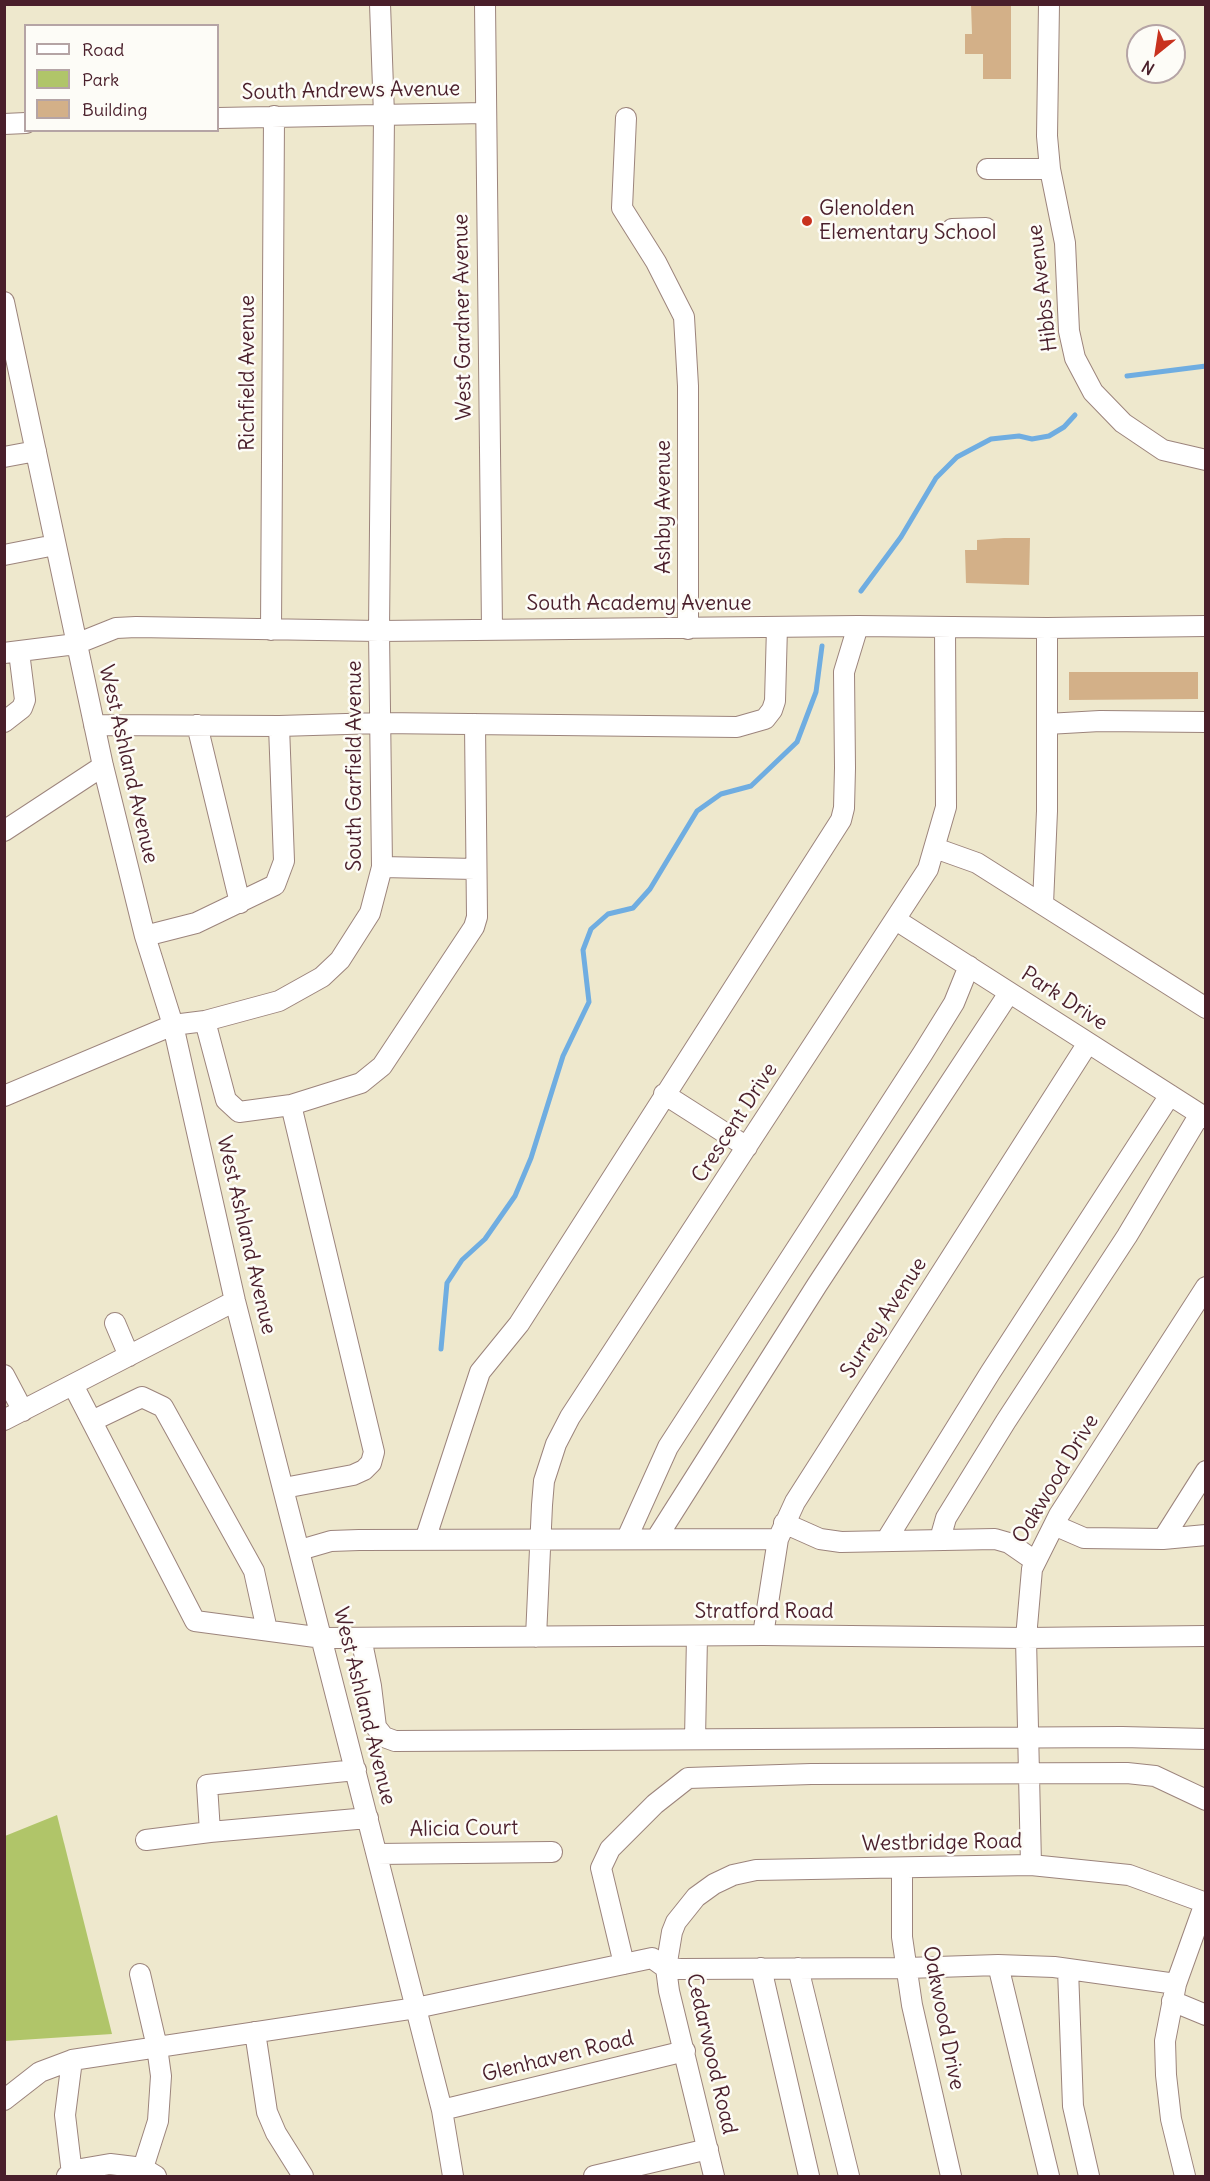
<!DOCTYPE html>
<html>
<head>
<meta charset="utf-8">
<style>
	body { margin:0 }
	#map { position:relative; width:1210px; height:2181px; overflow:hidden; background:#eee8cd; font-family:Delius,sans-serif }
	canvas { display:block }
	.frame { position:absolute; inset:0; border:6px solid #4a1f2b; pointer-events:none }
	.legend { position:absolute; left:24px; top:24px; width:195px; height:108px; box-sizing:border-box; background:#fdfcf7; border:2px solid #b5a4a5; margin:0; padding:8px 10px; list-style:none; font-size:18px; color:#4a1f2b }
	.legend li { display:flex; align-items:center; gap:12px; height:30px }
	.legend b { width:30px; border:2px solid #b5a4a5 }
	.north { position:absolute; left:1126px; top:24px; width:60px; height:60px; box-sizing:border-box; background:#fdfcf7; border:2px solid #b5a4a5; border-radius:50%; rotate:210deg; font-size:16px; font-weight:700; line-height:24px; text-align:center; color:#4a1f2b }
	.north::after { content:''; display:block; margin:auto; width:21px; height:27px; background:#c8321e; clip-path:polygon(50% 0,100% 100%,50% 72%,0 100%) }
</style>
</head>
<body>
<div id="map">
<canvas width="1210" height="2181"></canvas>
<div class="frame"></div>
<ul class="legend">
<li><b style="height:8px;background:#fff"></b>Road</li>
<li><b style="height:16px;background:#b0c569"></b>Park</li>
<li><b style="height:16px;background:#d3b088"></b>Building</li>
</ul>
<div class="north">N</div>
</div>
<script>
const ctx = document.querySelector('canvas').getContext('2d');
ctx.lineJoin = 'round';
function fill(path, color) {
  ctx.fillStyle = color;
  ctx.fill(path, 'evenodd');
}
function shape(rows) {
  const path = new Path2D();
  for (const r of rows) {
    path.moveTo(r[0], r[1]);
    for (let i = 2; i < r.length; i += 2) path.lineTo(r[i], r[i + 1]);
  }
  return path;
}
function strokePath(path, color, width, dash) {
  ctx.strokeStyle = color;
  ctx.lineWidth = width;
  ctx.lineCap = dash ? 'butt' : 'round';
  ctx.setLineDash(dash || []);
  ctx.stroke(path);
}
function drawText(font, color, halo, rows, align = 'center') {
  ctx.font = font + ' Delius,sans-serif';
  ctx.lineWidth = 5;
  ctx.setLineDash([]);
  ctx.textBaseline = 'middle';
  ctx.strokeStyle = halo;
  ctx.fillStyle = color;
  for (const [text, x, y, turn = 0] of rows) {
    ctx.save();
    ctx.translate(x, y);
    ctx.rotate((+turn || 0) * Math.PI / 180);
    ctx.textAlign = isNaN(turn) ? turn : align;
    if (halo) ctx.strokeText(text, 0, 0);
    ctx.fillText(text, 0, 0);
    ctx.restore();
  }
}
fill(shape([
	[57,1815,112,2034,5,2041,5,1836]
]), '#b0c569');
strokePath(shape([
	[1127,376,1206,366],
	[861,591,901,537,936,478,957,457,991,439,1019,436,1032,439,1049,436,1064,427,1075,415],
	[441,1349,447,1283,462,1260,485,1239,515,1196,531,1158,563,1056,589,1002,583,950,591,929,608,914,633,908,650,889,697,811,721,794,751,786,797,742,816,692,822,646]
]), '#6fade1', 5);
fill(shape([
	[971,4,1011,4,1011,79,983,79,983,54,965,54,965,34,972,34],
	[1004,538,1030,538,1029,585,966,583,965,550,977,550,977,540],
	[1069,672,1198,672,1198,699,1069,700]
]), '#d3b088');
const minor = shape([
	[485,4,492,629],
	[1049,4,1047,136,1050,169,1065,243,1069,331,1075,358,1093,392,1123,423,1163,450,1206,460],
	[218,118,485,113],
	[626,118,622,208,656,262,684,317,688,386,688,629],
	[4,124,26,123],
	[987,169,1050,169],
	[952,229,986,228],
	[4,302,103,766,145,936,173,1025,235,1301,442,2110,453,2176],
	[4,457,36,451],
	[4,555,55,545],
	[271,630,274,116],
	[4,653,76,644,116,628,136,627,379,631,858,626,1047,628,1206,626],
	[4,722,22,708,25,700,19,652],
	[1047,724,1100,721,1206,722],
	[94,725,279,726,380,723,737,727,765,719,772,710,775,701,777,627],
	[197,725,240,903],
	[4,831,103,766],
	[935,848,977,863,1206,1008],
	[382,867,475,869],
	[1043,904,1047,811,1047,628],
	[896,920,1206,1118],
	[145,936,196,923,275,885,284,861,279,726],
	[205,1021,226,1100,239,1112,291,1105,361,1083,382,1066,474,927,477,917,475,724],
	[664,1094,747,1147],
	[4,1096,173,1025,205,1021,279,1001,322,977,340,960,370,913,382,867,379,631,384,115,380,4],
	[115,1323,129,1356],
	[4,1375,23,1411],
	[73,1385,195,1621,323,1638,763,1635,1026,1638,1206,1636],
	[4,1420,235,1301],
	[92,1421,142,1397,163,1407,254,1571,267,1630],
	[284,1488,353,1475,364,1470,371,1463,374,1452,291,1105],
	[784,1523,820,1539,841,1542,995,1539,1009,1543,1035,1561],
	[1054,1525,1084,1538,1163,1539,1206,1535],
	[627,1538,668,1447,923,1053,954,1003,969,966],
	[656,1539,817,1285,1009,993],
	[887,1539,990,1373,1170,1095],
	[940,1539,946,1518,1006,1421,1127,1236,1200,1114],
	[1163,1539,1206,1471],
	[425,1540,480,1372,519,1324,841,820,844,808,845,768,844,672,858,626],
	[300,1550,331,1541,359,1540,778,1539],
	[763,1635,778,1539,795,1502,1088,1043],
	[536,1637,542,1505,544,1481,556,1444,570,1417,928,869,946,807,945,628],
	[361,1638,371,1686,376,1727,384,1737,395,1741,1122,1737,1206,1739],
	[695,1739,697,1636],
	[356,1770,207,1785,210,1832,368,1818],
	[146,1840,210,1832],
	[377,1854,552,1852],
	[1031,1865,1026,1638,1032,1569,1059,1515,1206,1287],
	[902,1868,902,1937,912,2005,951,2176],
	[624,1964,601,1868,610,1849,655,1804,688,1778,811,1774,1127,1773,1155,1776,1206,1800],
	[998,1965,1049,2176],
	[761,1968,809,2176],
	[798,1968,849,2176],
	[1068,1969,1073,2106,1089,2176],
	[140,1974,157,2047,161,2076,158,2121,143,2168],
	[1172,2001,1206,2015],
	[255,2032,267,2112,276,2133,303,2176],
	[4,2100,40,2072,72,2060,416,2008,652,1958,666,1968,681,1969,907,1968,998,1965,1054,1967,1176,1984],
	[442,2110,685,2051],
	[72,2174,65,2115,72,2060],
	[67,2176,81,2169,110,2164,143,2168,156,2176],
	[594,2176,708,2149],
	[714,2176,669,1991,666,1968,672,1932,676,1922,696,1897,714,1884,733,1875,756,1870,1031,1865,1129,1875,1206,1903],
	[1185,2176,1171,2119,1166,2075,1165,2041,1176,1984,1205,1903]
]);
strokePath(minor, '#9c847c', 22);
strokePath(minor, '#fff', 20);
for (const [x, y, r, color] of [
	[807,221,6,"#c8321e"]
]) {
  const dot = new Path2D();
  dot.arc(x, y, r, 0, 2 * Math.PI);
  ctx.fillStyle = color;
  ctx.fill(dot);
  strokePath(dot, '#fdfcf7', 2);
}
drawText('21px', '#4a1f2b', '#fdfcf7', [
	["South Andrews Avenue",351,91,-1],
	["Hibbs Avenue",1043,288,-97],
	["West Gardner Avenue",463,317,-91],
	["Richfield Avenue",248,373,-90],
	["Ashby Avenue",664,507,-90],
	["South Academy Avenue",639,604],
	["West Ashland Avenue",128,764,77],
	["South Garfield Avenue",355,766,-90],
	["Park Drive",1064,999,33],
	["Crescent Drive",735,1123,-57],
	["West Ashland Avenue",246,1235,77],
	["Surrey Avenue",884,1318,-57],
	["Oakwood Drive",1056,1479,-59],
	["Stratford Road",764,1612],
	["West Ashland Avenue",364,1706,76],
	["Alicia Court",464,1829,-1],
	["Westbridge Road",942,1843,-1],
	["Oakwood Drive",943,2018,79],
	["Cedarwood Road",711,2054,77],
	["Glenhaven Road",558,2057,-14]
]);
drawText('21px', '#4a1f2b', '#fdfcf7', [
	["Glenolden",819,209],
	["Elementary School",819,233]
], 'left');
</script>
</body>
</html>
